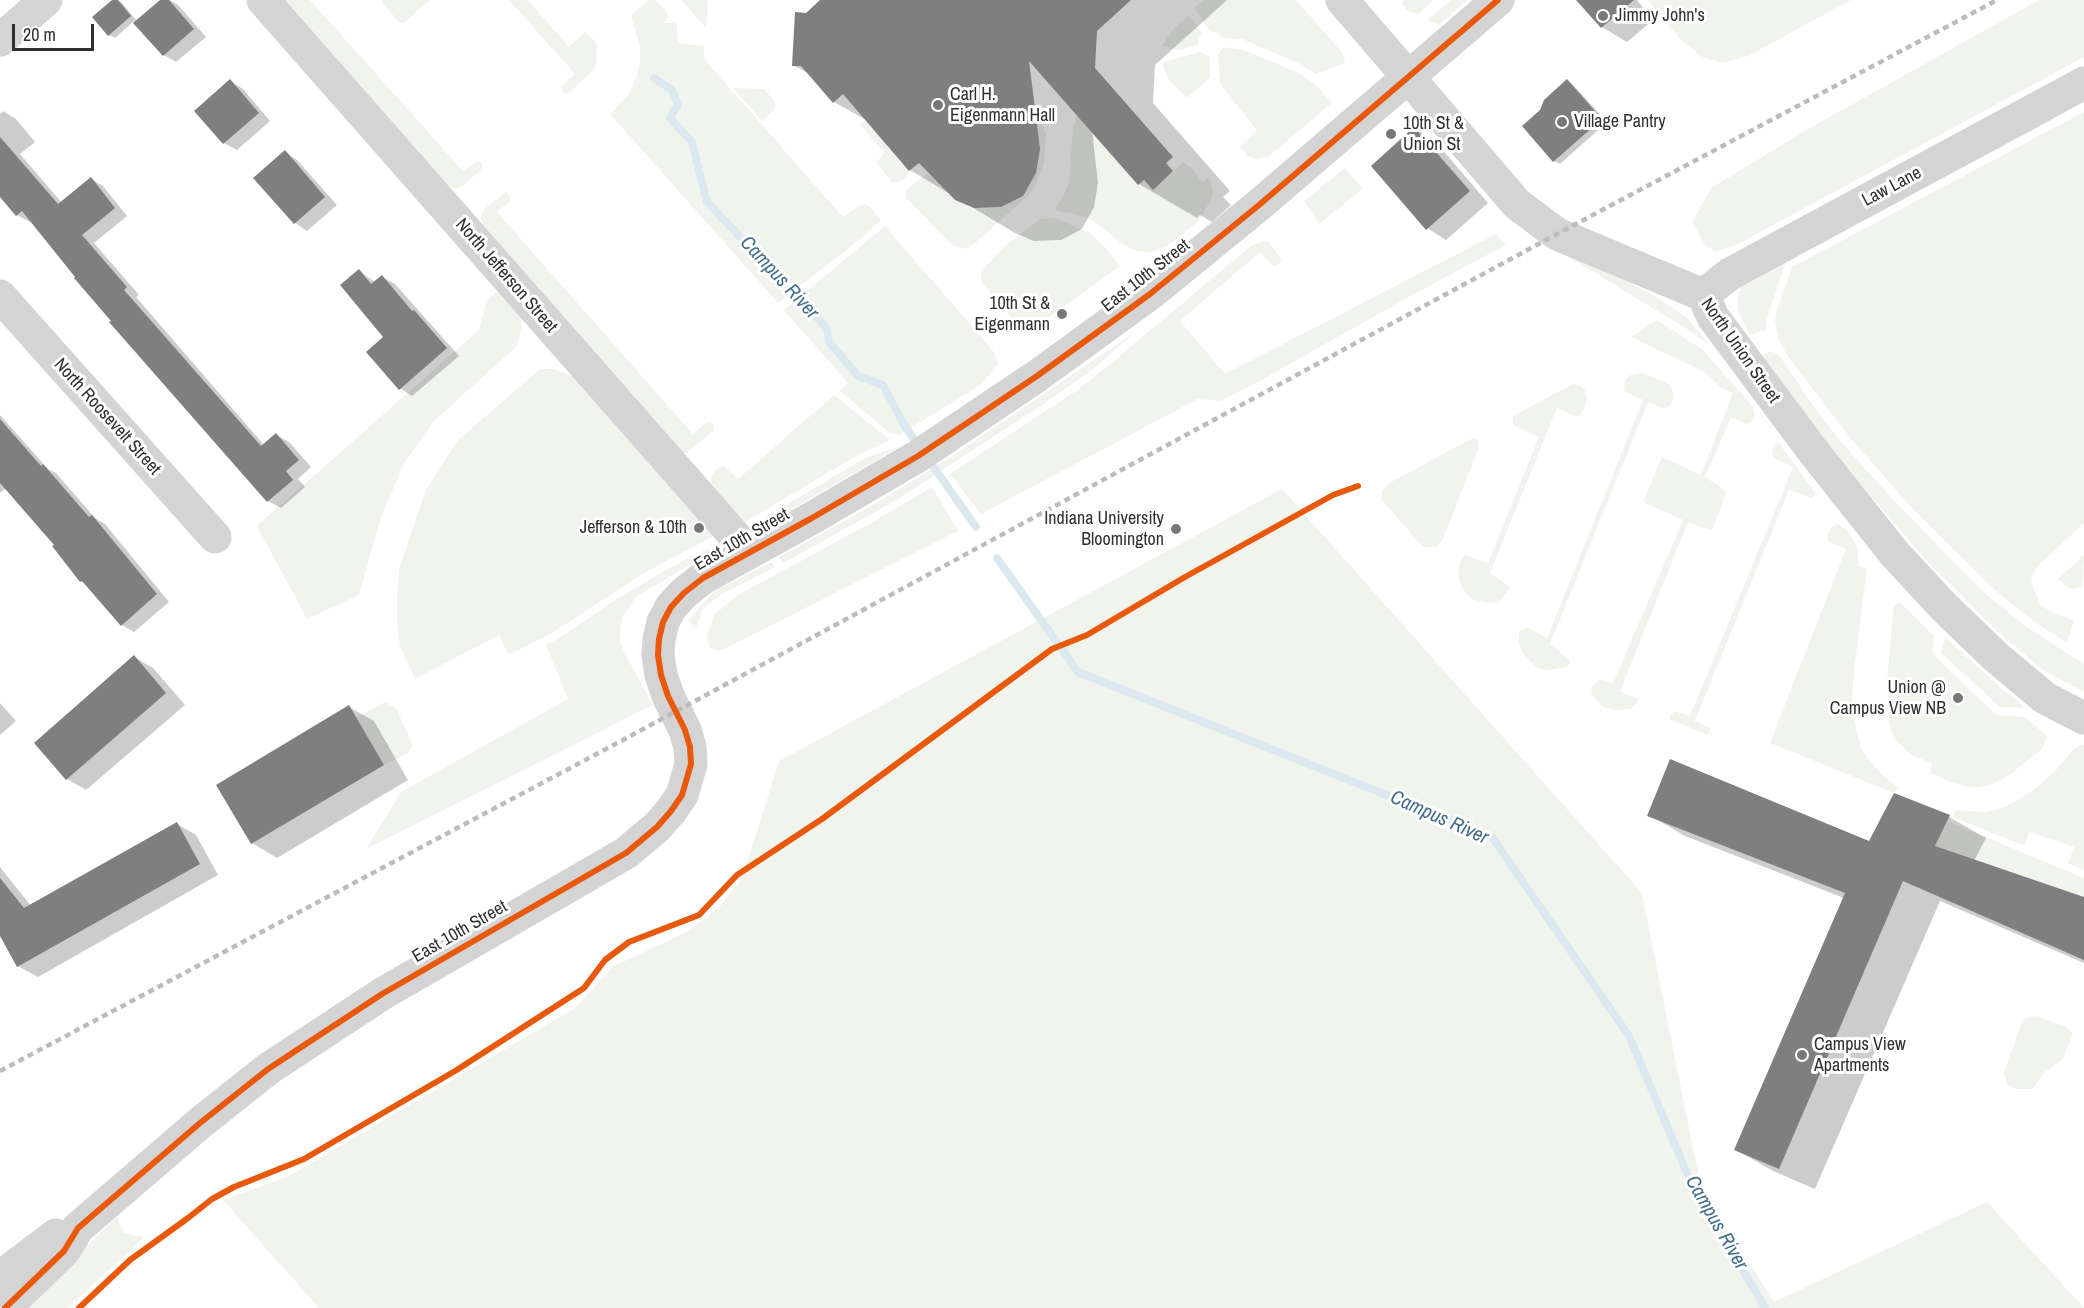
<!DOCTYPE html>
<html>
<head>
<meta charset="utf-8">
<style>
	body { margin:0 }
	#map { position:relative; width:2084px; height:1308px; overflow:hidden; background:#fff; font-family:"Archivo Narrow",sans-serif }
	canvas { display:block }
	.scale { position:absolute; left:12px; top:24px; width:82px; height:27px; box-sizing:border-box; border:3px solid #303030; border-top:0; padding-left:8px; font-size:18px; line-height:21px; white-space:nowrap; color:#303030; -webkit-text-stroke:4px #fff; paint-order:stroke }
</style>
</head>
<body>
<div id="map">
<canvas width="2084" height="1308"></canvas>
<div class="scale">20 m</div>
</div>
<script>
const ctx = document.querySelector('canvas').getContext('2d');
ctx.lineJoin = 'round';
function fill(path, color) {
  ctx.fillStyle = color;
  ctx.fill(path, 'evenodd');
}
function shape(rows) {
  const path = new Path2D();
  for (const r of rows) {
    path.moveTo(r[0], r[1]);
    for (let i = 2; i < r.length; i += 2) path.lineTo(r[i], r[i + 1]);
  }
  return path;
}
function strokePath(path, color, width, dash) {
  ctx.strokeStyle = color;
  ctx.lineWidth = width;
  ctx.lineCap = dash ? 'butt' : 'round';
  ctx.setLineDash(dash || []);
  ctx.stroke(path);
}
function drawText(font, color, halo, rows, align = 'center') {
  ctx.font = font + ' "Archivo Narrow",sans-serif';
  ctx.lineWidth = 6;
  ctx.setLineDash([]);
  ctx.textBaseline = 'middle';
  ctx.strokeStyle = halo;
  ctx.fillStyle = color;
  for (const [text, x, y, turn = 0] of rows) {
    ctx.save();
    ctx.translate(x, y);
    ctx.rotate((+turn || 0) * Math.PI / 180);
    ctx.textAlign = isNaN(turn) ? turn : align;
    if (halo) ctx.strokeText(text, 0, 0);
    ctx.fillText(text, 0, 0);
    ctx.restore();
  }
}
fill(shape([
	[283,0,310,0,463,171,477,161,482,163,481,170,463,186,455,188,448,185],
	[382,0,430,0,404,23,400,23,383,4],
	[509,0,528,0,569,47,585,32,593,39,597,45,596,67,569,93,563,94,561,86,575,74],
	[648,0,655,0,669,14,664,23,677,23,678,43,704,46,704,59,843,217,858,206,865,204,869,206,881,220,859,240,778,303,610,114,629,94,636,78,640,62,640,46,631,16],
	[681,0,708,0,706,28],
	[1204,0,1296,0,1341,51,1345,59,1344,63,1316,74,1300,64,1242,39,1222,38,1218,33,1210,31,1194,8],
	[1403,0,1433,0,1418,14,1407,11,1402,4],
	[1451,0,1467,0,1439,25,1427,20],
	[1648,0,1851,0,1748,56,1723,63,1702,57,1680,39],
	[2039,0,2084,0,2084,57,1736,245,1716,252,1705,245,1692,222,1711,188,1808,129],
	[1189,15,1203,34,1199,38,1198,45,1179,50,1162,46,1173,29],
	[1223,47,1244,50,1301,74,1317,86,1332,103,1268,157,1256,159,1247,156,1240,147,1257,130,1220,84,1218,55],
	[1201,52,1210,57,1210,78,1187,98,1168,79,1162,62],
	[733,88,764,89,775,102,774,110,762,121],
	[1032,96,1046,134,1044,163,1035,186,1026,198,976,242,966,249,952,245,906,198,906,190,928,173,955,200,974,208,1001,207,1023,196],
	[2084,112,2084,523,2036,568,2031,581,2040,604,2054,614,2074,620,2067,643,2032,620,1998,593,1912,508,1851,439,1788,356,1779,341,1775,321,1776,313,1792,267],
	[1077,115,1138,185,1144,180,1153,189,1183,162,1192,168,1202,182,1209,177,1213,190,1212,198,1199,221,1170,244,1156,251,1148,252,1136,251,1121,243,1094,221,1079,215,1058,211,1055,208,1065,193,1069,181,1073,129],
	[2048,116,2053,120,1786,261,1766,321,1767,330,1750,335,1739,313,1737,300,1741,287,1746,279,1754,272],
	[866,119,903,146,894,154,909,171,908,175,902,181,893,183,876,162,885,153,860,125],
	[1345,168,1363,189,1319,224,1304,201],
	[506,192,510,196,510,201,497,212,693,434,707,422,713,423,714,430,687,453,682,453,485,227,481,219,483,210],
	[1055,218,1090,233,1105,247,1120,266,1041,323,1034,326,1027,326,1012,318,981,282,981,273,987,265,1006,245,1040,219],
	[885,226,994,352,998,363,982,384,899,435,890,433,840,391,848,383,784,310],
	[1496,234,1506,245,1414,294,1247,388,1220,401,1198,399,981,514,950,474,1076,391,1103,370,1252,245,1264,241,1268,242,1281,258,1281,262,1276,266,1273,266,1260,252,1180,321,1225,374],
	[1573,253,1651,294,1686,317,1711,346,1687,329,1569,257],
	[502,292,520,311,522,327,516,347,435,420,404,463,380,520,359,595,307,619,257,526,479,330,486,303,495,293],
	[1657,320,1703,350,1753,407,1755,416,1751,423,1746,424,1731,417,1705,477,1727,491,1712,531,1688,522,1620,691,1638,699,1637,703,1631,709,1614,710,1605,708,1599,703,1592,695,1591,688,1599,679,1613,683,1683,520,1643,502,1662,457,1701,475,1733,393,1720,387,1705,372,1631,337],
	[1138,330,1088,373,1039,407,898,499,782,564,779,557,873,505,951,457],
	[1771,351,1779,355,1816,410,1842,443,1897,504,1965,573,1987,595,2028,628,2084,664,2084,692,2043,670,1997,631,1930,564,1855,478,1788,394,1762,355],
	[540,369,553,369,579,378,713,533,712,537,644,573,552,633,513,653,510,654,507,652,499,635,415,679,400,646,397,625,397,596,399,569,426,490,458,440],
	[1643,373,1666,382,1672,389,1674,397,1672,403,1666,409,1648,402,1550,644,1570,660,1570,663,1567,667,1549,670,1537,668,1523,654,1519,644,1519,632,1527,627,1547,638,1643,400,1624,391,1625,380,1630,375],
	[1573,384,1579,385,1585,390,1587,399,1584,409,1578,417,1557,408,1490,573,1510,587,1508,591,1500,600,1492,603,1474,600,1465,593,1461,585,1458,575,1460,562,1463,557,1466,555,1488,563,1539,437,1515,426,1513,423,1513,416],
	[834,395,890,440,856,456,745,522,712,485,711,476,717,469,724,466,738,479],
	[1473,438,1478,440,1479,447,1442,541,1437,547,1423,547,1381,499,1382,491,1389,483],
	[1778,442,1816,494,1812,498,1789,490,1695,721,1710,728,1710,732,1707,735,1670,719,1670,716,1675,711,1690,716,1793,467,1773,458,1772,450],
	[901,446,764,525,754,524,865,458],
	[932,487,958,531,720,651,710,648,706,637,715,614,736,596,871,523],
	[1282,489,1642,893,1701,1187,1774,1302,1987,1202,2084,1308,319,1308,223,1200,289,1176,575,1008,614,966,689,931,721,905,742,879,779,761],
	[1837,523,1847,530,1857,546,1859,567,1867,568,1854,672,1852,702,1856,728,1862,751,1883,776,1898,787,1894,793,1770,743,1846,549,1829,542,1827,538,1830,529],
	[713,548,709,553,636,597,623,616,620,628,620,640,624,652,653,705,366,849,401,792,568,699,546,645,564,635,618,598,661,573,694,555],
	[2084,555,2083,583,2079,588,2070,589,2058,579],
	[771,562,775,567,726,592,705,606,701,613,696,629,690,623,689,620,713,592],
	[1900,602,1934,636,1933,653,1936,657,1993,712,1997,715,2025,717,2047,736,2043,748,2011,774,1991,785,1972,788,1947,781,1931,773,1932,764,1910,754,1896,740,1891,731,1889,720,1887,681,1893,614,1894,606],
	[1945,637,2001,688,2026,708,2000,707,1941,653],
	[385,702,396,708,413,746,407,754,384,765,356,718],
	[2082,744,2084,746,2084,870,2068,863,2074,847,2029,832,2025,846,1952,817,1956,810,1986,812,1997,810,2016,801,2035,789,2056,770,2075,748],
	[1947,821,2084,878,2084,897,1935,846],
	[2037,1016,2066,1027,2073,1033,2063,1059,2044,1073,2032,1089,2016,1089,2007,1084,2004,1072,2021,1025,2025,1018],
	[117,1217,124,1233,144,1237,68,1308,21,1308]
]), '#f1f4ed');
fill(shape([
	[114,0,121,2,137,21,162,0,170,0,178,5,206,37,176,62,164,55,134,21,115,38,109,35,94,17],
	[822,0,1227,0,1155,65,1153,103,1230,191,1223,197,1231,205,1212,222,1200,215,1197,218,1139,184,1092,130,1098,183,1094,207,1082,229,1061,240,1034,241,1015,233,910,170,870,122,834,102,811,75,793,65,806,14],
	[1578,0,1637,0,1653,20,1627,42,1602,27],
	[230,81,243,89,270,121,237,150,224,143],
	[1568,81,1573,85,1607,122,1560,164,1554,161,1541,111],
	[3,111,16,119,35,142,20,154,62,203,91,179,103,186,127,216,94,243,139,295,136,297,264,445,276,435,289,442,311,467,298,479,305,487,281,508,268,501,113,321,32,221,30,222,17,215,0,196,0,114],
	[1415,129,1434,140,1488,203,1446,240,1427,228],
	[285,152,297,160,337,205,307,231,295,223],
	[359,271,375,282,382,277,395,284,459,356,412,396,400,388,385,337],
	[0,415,48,469,56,473,95,518,105,524,169,602,134,632,122,625,86,584,81,581,56,545,6,488,0,493],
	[134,657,153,668,185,705,86,790,67,779],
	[0,703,16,721,0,735],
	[349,707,374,721,408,780,277,858,252,843],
	[1895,795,1949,817,1986,838,1974,861,2084,899,2084,963,1940,901,1815,1189,1773,1171,1736,1150,1844,898,1685,836,1649,815,1870,843],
	[177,824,196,835,218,875,38,977,18,966,0,933,0,867,31,906]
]), '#0003');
strokePath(shape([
	[654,78,672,90,678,105,670,118,692,142,707,202,827,328,829,342,858,376,883,385,903,423,920,448],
	[928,459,976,527],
	[997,558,1078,672,1492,837,1629,1036,1689,1178,1765,1308]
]), '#dce8f0', 8);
fill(shape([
	[112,0,118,0,131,16,108,36,92,17],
	[160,0,169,0,194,29,163,56,133,23],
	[820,0,1131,0,1097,31,1095,68,1173,157,1166,163,1173,171,1153,190,1144,180,1138,185,1029,61,1040,149,1036,173,1023,196,1001,207,974,208,955,200,919,163,909,171,843,94,833,103,801,66,792,66,795,12,806,13],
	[1576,0,1634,0,1601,28],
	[230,79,259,113,223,144,194,111],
	[1567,79,1602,119,1553,162,1522,126,1540,110,1544,100],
	[1414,127,1470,191,1426,230,1371,166],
	[0,137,58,204,91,177,115,208,82,235,127,287,124,290,261,446,276,433,299,460,286,471,293,480,267,502,109,322,111,321,74,278,75,277,22,211,16,216,0,197],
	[285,150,325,197,294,224,253,178],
	[359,269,371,284,382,275,412,311,414,310,447,348,399,390,366,352,383,337,340,285],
	[0,419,41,466,43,464,89,517,92,515,157,594,121,626,82,581,80,582,52,546,54,545,0,483],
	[134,655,166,693,66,780,34,743],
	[349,705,384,765,251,844,216,785],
	[1670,759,1869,841,1894,793,1950,815,1935,846,2084,897,2084,960,1903,881,1779,1169,1734,1150,1845,893,1647,816],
	[177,822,200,864,17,967,0,936,0,878,24,908]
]), '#7f7f7f');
strokePath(shape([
	[263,0,749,552],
	[1342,0,1517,204,1557,234,1703,295,1713,317,1813,451,1894,553,1943,606,1996,657,2045,698,2084,718],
	[0,40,46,0],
	[1703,295,1730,274,2084,83],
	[0,296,215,537],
	[0,1277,56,1235],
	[5,1308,64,1251,78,1228,200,1123,268,1069,382,994,626,853,657,827,671,811,682,795,691,764,690,747,685,730,668,696,661,675,658,655,659,639,663,622,671,607,684,593,703,578,812,518,918,456,1037,376,1150,294,1259,205,1498,0]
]), '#d4d4d4', 33);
strokePath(shape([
	[0,1071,623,740,1557,234,1997,0]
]), '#bcbcbc', 4.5, [6, 4.5]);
strokePath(shape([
	[5,1308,64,1251,78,1228,200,1123,268,1069,382,994,626,853,657,827,671,811,682,795,691,764,690,747,685,730,668,696,661,675,658,655,659,639,663,622,671,607,684,593,703,578,812,518,918,456,1037,376,1150,294,1259,205,1498,0],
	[79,1308,130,1260,188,1218,212,1199,234,1187,304,1159,455,1071,584,988,605,960,629,942,699,915,737,875,822,819,1052,649,1087,635,1185,577,1333,495,1358,486]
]), '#e8590c', 6);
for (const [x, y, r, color] of [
	[1603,16,6,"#787878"],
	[938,105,6,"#787878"],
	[1562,122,6,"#787878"],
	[1391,134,6,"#787878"],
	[1062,314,6,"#787878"],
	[699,528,6,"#787878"],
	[1176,529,6,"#787878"],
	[1958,698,6,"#787878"],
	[1802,1055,6,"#787878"]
]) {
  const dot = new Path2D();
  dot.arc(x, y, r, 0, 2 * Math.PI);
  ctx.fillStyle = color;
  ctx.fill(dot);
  strokePath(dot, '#fff', 2);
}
drawText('18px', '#303030', '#fff', [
	["Jimmy John's",1615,16],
	["Carl H.",950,95],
	["Eigenmann Hall",950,116],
	["Village Pantry",1574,122],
	["10th St &",1403,124],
	["Union St",1403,145],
	["10th St &",1050,304,"right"],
	["Eigenmann",1050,325,"right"],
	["Indiana University",1164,519,"right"],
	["Bloomington",1164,540,"right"],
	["Jefferson & 10th",687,528,"right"],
	["Union @",1946,688,"right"],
	["Campus View NB",1946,709,"right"],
	["Campus View",1814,1045],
	["Apartments",1814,1066]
], 'left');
drawText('18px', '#303030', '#fff', [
	["Law Lane",1892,187,-28],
	["North Jefferson Street",506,276,49],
	["East 10th Street",1146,276,-38],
	["North Union Street",1740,351,55],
	["North Roosevelt Street",107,417,48],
	["East 10th Street",742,540,-30],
	["East 10th Street",460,932,-30]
]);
drawText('italic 20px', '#446f8b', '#fff', [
	["Campus River",779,278,47],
	["Campus River",1439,818,24],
	["Campus River",1716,1223,60]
]);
</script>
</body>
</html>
